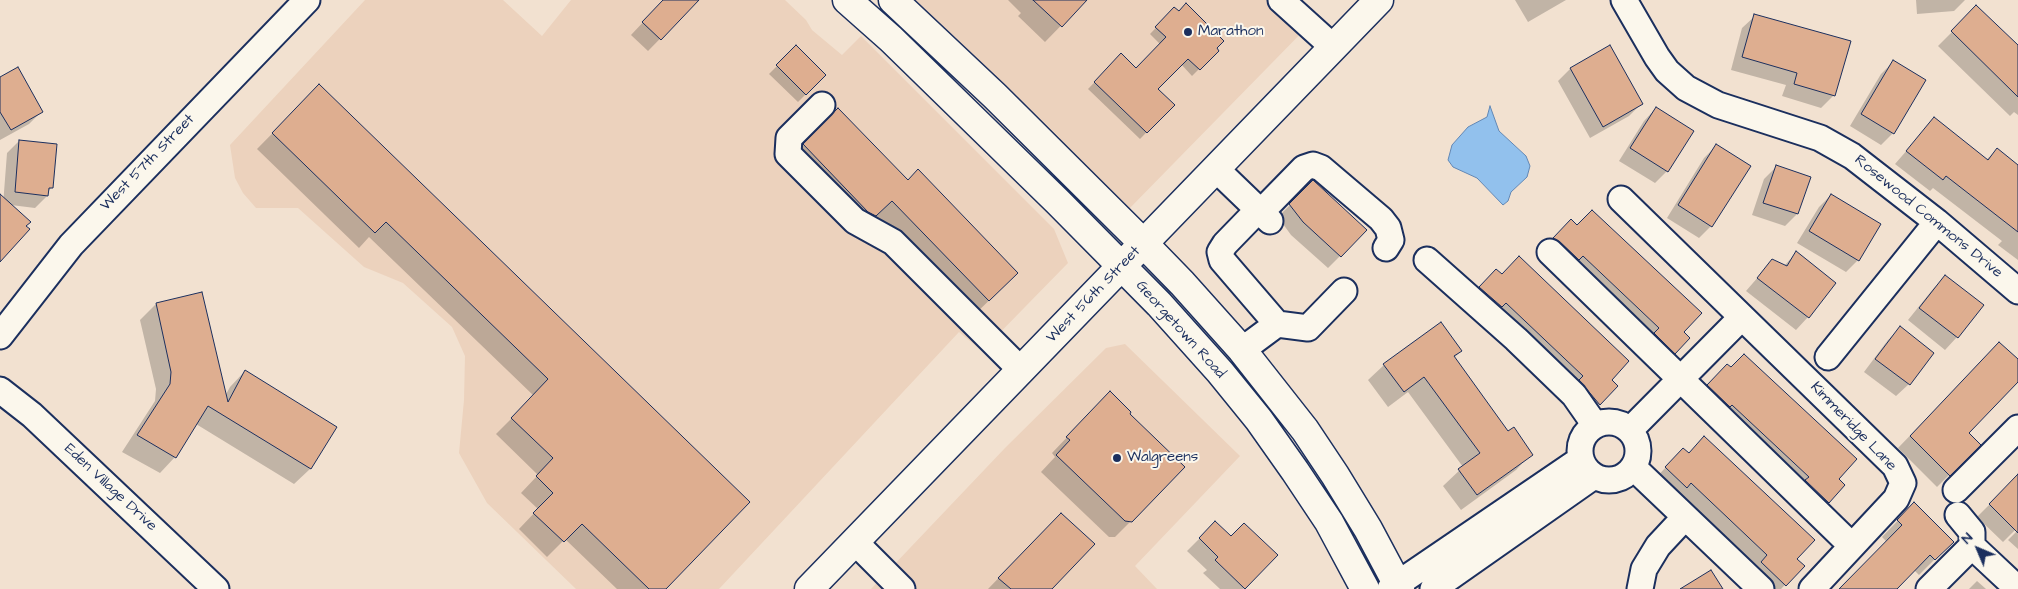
<!DOCTYPE html>
<html>
<head>
<meta charset="utf-8">
<style>
	body { margin:0 }
	#map { position:relative; width:2018px; height:589px; overflow:hidden; background:#f2e1d0; font-family:"Architects Daughter",sans-serif }
	canvas { display:block }
	.north { position:absolute; left:1953px; top:524px; width:50px; height:50px; -webkit-text-stroke:4px #fbf7ec; paint-order:stroke; rotate:315deg; font-size:14px; font-weight:700; line-height:20px; text-align:center; color:#1b2f5e }
	.north::after { content:''; display:block; margin:auto; width:18px; height:22px; background:#1b2f5e; clip-path:polygon(50% 0,100% 100%,50% 72%,0 100%) }
</style>
</head>
<body>
<div id="map">
<canvas width="2018" height="589"></canvas>
<div class="north">N</div>
</div>
<script>
const ctx = document.querySelector('canvas').getContext('2d');
ctx.lineJoin = 'round';
function fill(path, color) {
  ctx.fillStyle = color;
  ctx.fill(path, 'evenodd');
}
function shape(rows) {
  const path = new Path2D();
  for (const r of rows) {
    if (r.length === 3) {
      path.moveTo(r[0] + r[2], r[1]);
      path.arc(r[0], r[1], r[2], 0, 2 * Math.PI);
      continue;
    }
    path.moveTo(r[0], r[1]);
    for (let i = 2; i < r.length; i += 2) path.lineTo(r[i], r[i + 1]);
  }
  return path;
}
function strokePath(path, color, width, dash) {
  ctx.strokeStyle = color;
  ctx.lineWidth = width;
  ctx.lineCap = dash ? 'butt' : 'round';
  ctx.setLineDash(dash || []);
  ctx.stroke(path);
}
function drawText(font, color, halo, rows, align = 'center') {
  ctx.font = font + ' "Architects Daughter",sans-serif';
  ctx.lineWidth = 4;
  ctx.setLineDash([]);
  ctx.textBaseline = 'middle';
  ctx.strokeStyle = halo;
  ctx.fillStyle = color;
  for (const [text, x, y, turn = 0] of rows) {
    ctx.save();
    ctx.translate(x, y);
    ctx.rotate((+turn || 0) * Math.PI / 180);
    ctx.textAlign = isNaN(turn) ? turn : align;
    if (halo) ctx.strokeText(text, 0, 0);
    ctx.fillText(text, 0, 0);
    ctx.restore();
  }
}
fill(shape([
	[365,0,503,0,542,36,571,0,785,0,806,20,812,30,842,55,861,36,1054,229,1068,263,982,351,959,332,719,589,576,589,487,503,459,453,464,400,465,356,452,327,403,283,364,267,298,208,256,208,243,193,235,178,230,145],
	[907,0,1297,0,1316,18,1127,211],
	[1125,344,1240,456,1135,566,1157,589,871,589,1005,448,1106,348]
]), '#ecd2bd');
const water = shape([
	[1490,106,1499,131,1526,156,1530,166,1527,177,1511,192,1508,201,1503,205,1477,178,1453,167,1448,160,1452,145,1468,127,1487,117,1490,106]
]);
fill(water, '#92c1ed');
strokePath(water, '#6287b4', 1);
fill(shape([
	[664,0,698,0,648,51,631,35],
	[1008,0,1080,0,1083,3,1045,42,1018,16,1021,13],
	[1515,0,1566,0,1528,22],
	[1916,0,1965,0,1954,11,1917,14],
	[1977,7,2018,47,2018,115,2014,112,2010,116,1938,46],
	[1174,9,1217,51,1192,76,1181,64,1157,89,1173,105,1140,139,1088,89,1121,55,1136,69,1161,45,1150,34],
	[1755,16,1834,95,1821,108,1782,96,1786,85,1731,70,1742,28],
	[796,47,825,75,798,102,769,74],
	[1609,47,1641,104,1629,116,1590,138,1558,81,1570,69],
	[1893,62,1893,133,1881,145,1850,126,1881,74],
	[0,78,42,111,29,124,0,140],
	[319,86,748,502,664,589,617,589,565,539,547,557,519,529,538,509,521,493,538,475,496,434,534,396,369,237,359,248,257,149],
	[1656,108,1667,171,1655,183,1619,161,1644,121],
	[838,110,1001,289,973,316,875,216,859,231,788,161],
	[1934,119,1986,160,1997,150,2018,166,2018,260,1998,245,2002,241,1933,188,1930,191,1895,164],
	[19,141,51,188,48,192,47,196,35,208,11,205,0,261,0,209,3,205,7,153],
	[1716,146,1711,226,1699,238,1667,218,1704,158],
	[1776,167,1797,214,1785,226,1752,215,1764,179],
	[1313,182,1340,256,1328,268,1291,235,1278,217],
	[1831,195,1858,260,1846,272,1797,243,1819,207],
	[1571,221,1682,332,1674,353,1659,369,1539,254],
	[1796,253,1835,283,1808,317,1796,330,1746,291,1772,261,1784,266],
	[1496,271,1610,380,1599,404,1584,420,1464,304],
	[1945,277,1957,337,1945,350,1908,320,1933,289],
	[201,293,225,396,230,387,245,371,335,427,310,469,294,484,196,424,175,457,160,473,122,452,155,401,156,389,140,320,156,304],
	[1900,328,1933,353,1909,384,1896,396,1864,372,1888,340],
	[1461,351,1454,358,1508,433,1531,454,1516,470,1461,510,1443,486,1463,467,1408,392,1388,407,1368,380,1384,365],
	[1987,356,2018,361,2018,380,1967,433,1979,445,1937,487,1898,448],
	[1711,381,1844,485,1812,518,1692,401],
	[1094,409,1131,521,1115,537,1109,537,1041,472,1055,457,1052,453],
	[1704,437,1796,559,1803,566,1781,589,1757,589,1650,484,1683,449,1688,454],
	[2018,476,2018,527,2003,542,1977,517],
	[1914,504,1952,542,1919,575,1914,570,1895,589,1841,589,1887,542,1882,537],
	[1215,523,1231,538,1276,555,1243,589,1220,589,1203,573,1207,570,1187,551],
	[1045,530,1050,589,988,589],
	[2018,530,2018,549,2008,540],
	[1977,581,1986,589,1969,589]
]), '#0003');
const building = shape([
	[663,0,699,0,661,40,642,22,663,0],
	[1033,0,1087,0,1062,27,1033,0],
	[1186,3,1224,41,1217,48,1219,51,1200,70,1188,59,1158,89,1175,105,1147,133,1094,82,1121,53,1136,68,1166,37,1155,27,1174,7,1179,11,1186,3],
	[1976,5,2018,45,2018,97,1951,31,1976,5],
	[1754,14,1851,41,1835,96,1794,84,1797,73,1742,57,1754,14],
	[796,45,826,75,806,95,776,65,796,45],
	[1610,45,1643,104,1603,127,1570,68,1610,45],
	[1893,60,1926,80,1894,134,1861,114,1893,60],
	[18,67,43,112,11,130,0,112,0,77,18,67],
	[319,84,750,502,666,589,649,589,582,524,564,542,533,513,553,493,536,476,553,458,511,418,548,379,386,222,375,233,272,133,319,84],
	[1656,107,1694,131,1668,172,1630,148,1656,107],
	[838,108,908,180,918,169,1018,273,989,301,892,201,876,216,868,212,803,144,838,108],
	[1934,117,1988,160,1997,148,2018,165,2018,232,1946,176,1943,180,1906,151,1934,117],
	[19,140,57,144,53,188,49,188,48,196,15,192,19,140],
	[1716,144,1751,166,1712,227,1678,205,1716,144],
	[1776,165,1811,177,1798,214,1763,203,1776,165],
	[1313,180,1367,230,1341,257,1303,222,1289,204,1313,180],
	[0,194,31,222,26,226,30,229,0,262,0,194],
	[1831,194,1881,224,1859,261,1809,231,1831,194],
	[1592,210,1702,313,1684,332,1690,338,1675,354,1654,333,1659,328,1583,256,1579,260,1560,242,1553,238,1571,219,1577,225,1592,210],
	[1796,251,1836,283,1809,318,1757,278,1772,259,1787,266,1796,251],
	[1519,256,1629,361,1612,380,1618,386,1600,405,1579,380,1583,376,1506,303,1502,307,1479,287,1496,269,1502,274,1519,256],
	[1945,275,1984,305,1958,338,1919,308,1945,275],
	[202,292,228,402,245,370,337,427,311,469,208,406,176,458,137,435,170,384,171,372,156,303,202,292],
	[1441,322,1462,351,1454,356,1508,431,1514,427,1533,455,1477,495,1458,469,1480,453,1424,377,1404,392,1383,364,1441,322],
	[1900,326,1934,353,1910,385,1875,359,1900,326],
	[1999,342,2018,359,2018,382,1969,433,1981,445,1950,476,1910,436,1999,342],
	[1744,354,1857,459,1839,479,1845,485,1829,503,1805,480,1809,477,1732,405,1730,407,1707,385,1727,364,1731,367,1744,354],
	[1110,391,1131,412,1130,414,1185,467,1132,522,1125,521,1056,455,1070,440,1066,437,1110,391],
	[1704,436,1815,540,1797,559,1805,566,1786,586,1761,562,1767,555,1691,483,1687,488,1665,467,1683,448,1689,453,1704,436],
	[2018,474,2018,533,1989,504,2018,474],
	[1914,502,1954,542,1935,560,1930,555,1897,589,1839,589,1902,525,1897,520,1914,502],
	[1061,513,1095,544,1052,589,1011,589,998,578,1061,513],
	[1215,521,1231,536,1244,523,1278,555,1245,589,1215,560,1218,557,1199,538,1215,521],
	[1711,570,1723,589,1680,589,1711,570]
]);
fill(building, '#deae90');
strokePath(building, '#1b2f5e', 1);
const minor = shape([
	[1281,0,1333,47],
	[1624,0,1657,57,1667,71,1686,88,1718,105,1820,138,1852,156,1937,222,2018,291],
	[822,105,789,138,788,154,855,221,893,242,1021,370],
	[1216,169,1270,221],
	[1621,199,1742,317,1630,430],
	[1258,210,1225,244,1220,252,1222,260,1277,324],
	[1261,212,1304,168,1313,165,1321,168,1381,219,1388,228,1391,240,1386,248],
	[1550,252,1852,546],
	[1427,260,1516,339,1574,395,1595,425],
	[1742,317,1895,466,1903,483,1896,499,1812,589],
	[0,336,71,245,307,0],
	[1242,350,1277,324,1308,328,1344,291],
	[1828,357,1937,222],
	[0,390,32,415,216,589],
	[1609,451,29],
	[1633,467,1761,589],
	[1956,490,2018,428],
	[1958,515,1972,532,1972,546],
	[855,542,902,589],
	[1390,589,1581,459],
	[1433,589,1594,476],
	[1640,589,1644,569,1658,546,1685,517],
	[1929,589,1972,546,2018,589]
]);
const major = shape([
	[847,0,891,39,1058,202,1159,304,1220,372,1259,420,1295,471,1329,522,1365,589],
	[893,0,995,96,1144,244,1182,283,1242,350,1305,430,1335,475,1368,529,1400,589],
	[809,589,1379,0]
]);
strokePath(minor, '#1b2f5e', 29);
strokePath(major, '#1b2f5e', 31);
strokePath(minor, '#fbf7ec', 25);
strokePath(major, '#fbf7ec', 28);
for (const [x, y, r, color] of [
	[1188,32,5,"#1b2f5e"],
	[1117,458,5,"#1b2f5e"]
]) {
  const dot = new Path2D();
  dot.arc(x, y, r, 0, 2 * Math.PI);
  ctx.fillStyle = color;
  ctx.fill(dot);
  strokePath(dot, '#fbf7ec', 2);
}
drawText('15px', '#1b2f5e', '#fbf7ec', [
	["Marathon",1198,32],
	["Walgreens",1127,458]
], 'left');
drawText('15px', '#1b2f5e', '#fbf7ec', [
	["West 57th Street",148,163,-46],
	["Rosewood Commons Drive",1928,217,39],
	["West 56th Street",1094,295,-46],
	["Georgetown Road",1180,330,48],
	["Kimmeridge Lane",1853,427,46],
	["Eden Village Drive",110,488,43]
]);
</script>
</body>
</html>
